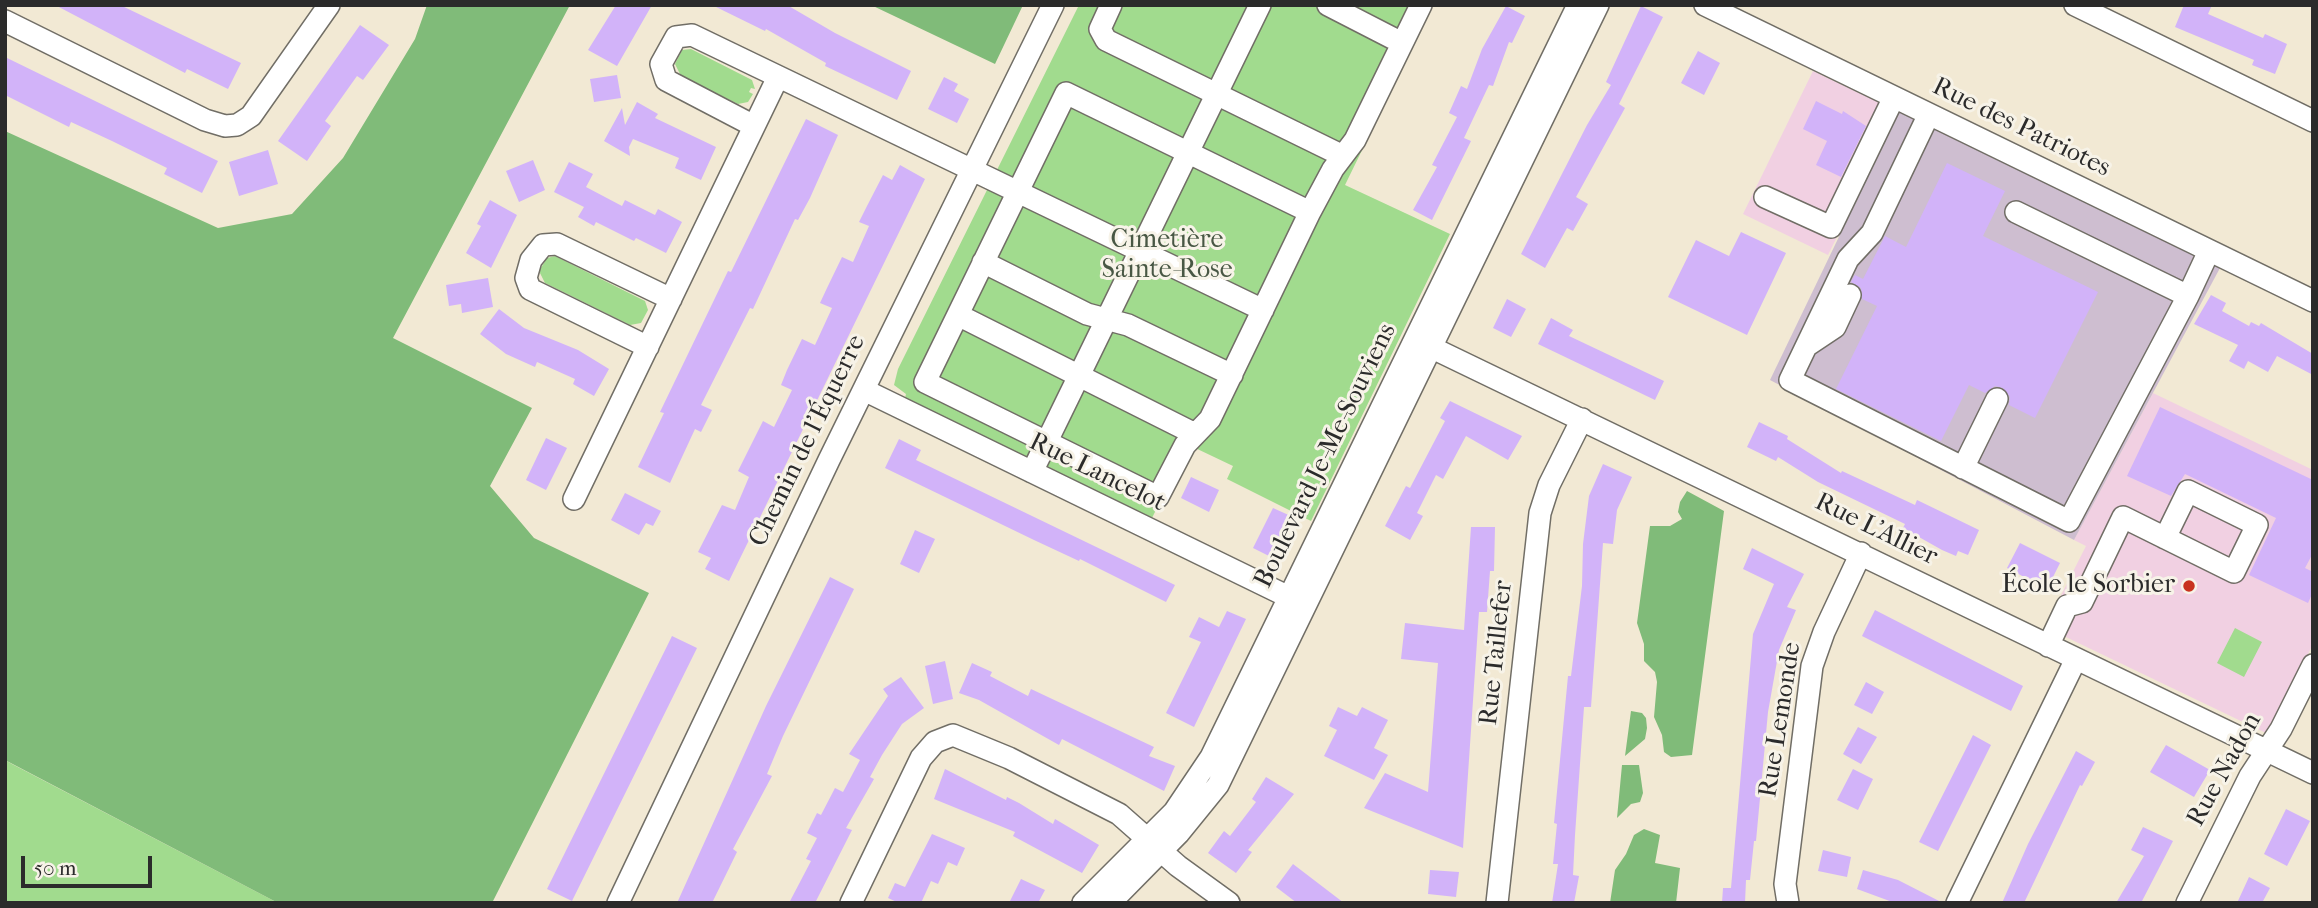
<!DOCTYPE html>
<html>
<head>
<meta charset="utf-8">
<style>
	body { margin:0 }
	#map { position:relative; width:2318px; height:908px; overflow:hidden; background:#f2e9d4; font-family:"IM FELL French Canon",serif }
	canvas { display:block }
	.frame { position:absolute; inset:0; border:7px solid #2b2b2b; pointer-events:none }
	.scale { position:absolute; left:21px; top:856px; width:131px; height:32px; box-sizing:border-box; border:4px solid #2b2b2b; border-top:0; padding-left:9px; font-size:21px; line-height:24px; white-space:nowrap; color:#2b2b2b; -webkit-text-stroke:5px #f7f3e8; paint-order:stroke }
</style>
</head>
<body>
<div id="map">
<canvas width="2318" height="908"></canvas>
<div class="frame"></div>
<div class="scale">50 m</div>
</div>
<script>
const ctx = document.querySelector('canvas').getContext('2d');
ctx.lineJoin = 'round';
function fill(path, color) {
  ctx.fillStyle = color;
  ctx.fill(path, 'evenodd');
}
function shape(rows) {
  const path = new Path2D();
  for (const r of rows) {
    path.moveTo(r[0], r[1]);
    for (let i = 2; i < r.length; i += 2) path.lineTo(r[i], r[i + 1]);
  }
  return path;
}
function strokePath(path, color, width, dash) {
  ctx.strokeStyle = color;
  ctx.lineWidth = width;
  ctx.lineCap = dash ? 'butt' : 'round';
  ctx.setLineDash(dash || []);
  ctx.stroke(path);
}
function drawText(font, color, halo, rows, align = 'center') {
  ctx.font = font + ' "IM FELL French Canon",serif';
  ctx.lineWidth = 6;
  ctx.setLineDash([]);
  ctx.textBaseline = 'middle';
  ctx.strokeStyle = halo;
  ctx.fillStyle = color;
  for (const [text, x, y, turn = 0] of rows) {
    ctx.save();
    ctx.translate(x, y);
    ctx.rotate((+turn || 0) * Math.PI / 180);
    ctx.textAlign = isNaN(turn) ? turn : align;
    if (halo) ctx.strokeText(text, 0, 0);
    ctx.fillText(text, 0, 0);
    ctx.restore();
  }
}
fill(shape([
	[1813,71,1899,112,1828,255,1743,214],
	[2153,393,2313,470,2313,644,2268,734,2045,627,2086,546,2074,540]
]), '#f1d0e2');
fill(shape([
	[1899,112,2220,268,2074,540,1770,380]
]), '#cebed0');
fill(shape([
	[1079,5,1433,5,1345,185,1450,234,1311,521,1227,479,1233,466,1191,446,1183,455,1152,518,905,398,906,394,894,385,898,369],
	[691,49,752,80,755,89,751,88,749,92,753,94,748,102,738,104,681,76,675,64,682,50],
	[555,256,645,301,648,310,641,323,630,325,545,283,539,271,547,258],
	[2235,628,2262,642,2244,677,2217,663],
	[5,760,12,764,278,903,5,903]
]), '#a1db8e');
fill(shape([
	[427,5,570,5,393,338,532,408,490,486,534,538,649,593,492,903,278,903,5,760,5,131,218,228,292,214,343,158,415,39],
	[871,5,1023,5,995,64],
	[1687,491,1724,511,1692,755,1671,757,1664,752,1662,735,1654,717,1657,682,1655,672,1644,661,1644,644,1637,623,1650,526,1670,526,1682,519,1678,512,1680,502],
	[1631,711,1642,713,1646,718,1647,728,1645,739,1625,756],
	[1622,765,1639,765,1643,793,1640,802,1631,804,1617,818],
	[1644,829,1660,835,1655,863,1680,868,1676,903,1610,903,1615,870,1626,854,1634,835]
]), '#80bb79');
fill(shape([
	[55,5,120,5,241,63,228,89,187,69,185,73],
	[616,5,652,5,617,66,588,50],
	[712,5,787,5,835,33,911,71,897,100,825,66,826,63,766,29,765,31],
	[2184,5,2212,5,2208,14,2263,38,2265,34,2287,44,2275,74,2252,65,2254,60,2175,27],
	[1506,6,1525,16,1512,43,1509,42,1493,86,1489,85,1464,138,1471,141,1432,220,1413,210,1437,167,1432,165,1457,117,1449,113,1461,86,1467,89,1482,49],
	[1641,6,1663,17,1619,104,1625,108,1576,197,1588,204,1573,231,1567,228,1545,268,1521,254,1587,125,1611,85,1606,82],
	[360,25,389,45,363,80,357,76,325,121,331,126,307,161,278,141],
	[1698,51,1720,63,1704,95,1681,83],
	[5,57,218,161,202,193,164,174,167,168,112,141,71,122,69,127,5,95],
	[617,75,621,98,594,102,590,79],
	[944,77,958,84,954,91,969,99,957,123,928,109],
	[1816,101,1842,114,1843,111,1866,126,1841,177,1816,165,1827,141,1803,129],
	[637,102,658,114,655,118,716,147,701,180,675,168,679,158,633,139,629,147,630,156,604,141,622,108,625,125],
	[806,119,838,135,810,198,798,220,795,219,753,309,750,308,701,405,712,410,701,432,695,429,670,483,638,467,664,413,660,412,728,271,731,272],
	[268,150,278,184,239,196,229,162],
	[533,160,545,190,519,202,506,171],
	[569,162,593,174,586,187,622,206,625,200,655,215,658,209,682,222,666,253,636,238,634,241,596,222,594,226,578,217,584,207,554,192],
	[1947,163,2005,191,1983,236,2098,292,2035,418,2009,405,2010,397,2003,388,1995,386,1985,393,1969,385,1941,441,1836,389,1877,306,1862,299,1861,288,1851,282,1855,275,1863,279,1885,236,1906,247],
	[900,165,925,179,729,581,705,569,711,558,698,552,722,505,735,510,749,477,738,471,763,421,774,427,792,390,781,385,787,370,802,339,815,345,832,308,820,303,827,288,842,257,853,262,869,226,859,222,867,206,883,175,892,180],
	[490,200,517,215,491,268,466,253,481,226,477,224],
	[1741,232,1786,253,1747,335,1668,297,1696,240,1729,256],
	[488,278,493,307,462,313,461,304,449,306,446,285],
	[2211,295,2226,303,2222,311,2249,326,2251,322,2259,326,2261,323,2313,354,2313,375,2277,356,2268,372,2248,361,2244,369,2229,361,2238,345,2194,324],
	[1507,299,1526,309,1511,337,1493,328],
	[499,309,524,328,578,350,609,369,594,396,573,384,575,379,537,362,535,367,506,354,480,334],
	[1551,318,1573,330,1569,336,1664,381,1655,400,1538,344],
	[1450,401,1522,436,1508,460,1466,436,1443,479,1436,475,1417,513,1423,516,1410,540,1385,526,1406,486,1410,488,1445,421,1440,418],
	[2160,407,2313,480,2313,553,2305,568,2313,572,2313,592,2308,603,2249,575,2276,518,2185,474,2171,496,2127,476],
	[1759,422,1788,436,1787,439,1841,473,1842,471,1915,505,1917,500,1979,530,1968,555,1958,551,1956,556,1942,550,1903,528,1905,524,1818,482,1778,457,1776,461,1747,447],
	[546,438,567,448,546,490,526,480],
	[899,439,921,450,916,460,1175,585,1166,602,1080,559,1079,561,1034,540,885,468],
	[1603,464,1632,477,1617,510,1613,544,1603,543,1591,707,1584,707,1575,835,1573,875,1579,876,1574,903,1552,903,1558,864,1553,864,1557,824,1554,823,1568,676,1571,676,1582,586,1583,544,1589,496],
	[1191,477,1219,490,1209,512,1181,498],
	[625,493,661,511,653,526,646,523,639,535,611,520],
	[1273,508,1293,517,1273,558,1253,548],
	[1471,527,1495,527,1494,571,1490,571,1487,612,1479,612,1463,848,1364,808,1385,773,1428,792,1438,663,1401,659,1405,623,1464,630],
	[915,530,935,539,919,573,900,564],
	[2020,543,2060,563,2047,589,2007,568],
	[1752,548,1804,574,1787,607,1796,610,1779,650,1768,712,1756,841,1754,841,1750,880,1746,880,1745,903,1722,903,1723,888,1731,888,1753,634,1774,584,1743,569],
	[830,577,854,589,783,736,767,774,772,776,733,849,737,852,712,903,677,903,766,706],
	[1875,610,2023,686,2011,711,1862,636],
	[1227,611,1246,619,1194,727,1166,713,1201,642,1189,637,1199,617,1219,627],
	[672,636,697,648,572,901,547,889],
	[945,661,953,699,933,704,925,666],
	[972,663,992,672,990,676,1028,696,1031,689,1154,747,1149,756,1175,766,1164,791,1062,739,1059,745,979,700,959,693],
	[901,677,924,708,902,724,882,755,870,777,874,779,846,828,852,830,815,903,789,903,811,861,806,859,817,838,807,833,817,813,821,815,835,788,843,792,860,760,849,754,888,696,883,689],
	[1866,682,1884,692,1872,714,1854,705],
	[1338,707,1357,716,1362,707,1388,720,1374,748,1388,755,1374,780,1324,756,1337,730,1329,726],
	[1858,727,1877,737,1861,764,1843,754],
	[1973,735,1991,745,1938,851,1919,842],
	[2166,745,2210,770,2194,797,2150,772],
	[2076,751,2095,762,2082,786,2080,785,2024,903,2002,903,2028,844],
	[945,769,1006,800,1007,797,1019,803,1053,824,1055,819,1099,845,1082,873,1013,836,1015,832,934,799],
	[1853,769,1873,779,1858,810,1837,800],
	[1266,777,1294,794,1248,850,1252,852,1236,873,1208,853,1224,831,1230,836,1256,802,1252,799],
	[2286,809,2310,821,2287,866,2264,854],
	[2143,827,2173,841,2141,903,2116,903,2144,856,2131,850],
	[932,834,965,848,957,866,948,862,938,884,931,881,921,903,899,903,888,898,895,883,905,887],
	[1823,850,1851,857,1847,877,1818,871],
	[1293,864,1344,903,1297,903,1276,887],
	[1430,870,1459,872,1456,897,1428,894],
	[1863,870,1898,880,1943,903,1895,903,1857,889],
	[2249,877,2270,888,2262,903,2237,903],
	[1021,879,1045,890,1038,903,1009,903]
]), '#d2b3f9');
const minor = shape([
	[1111,5,1100,29,1106,40,1343,156],
	[1328,5,1402,43],
	[1705,5,2313,301],
	[2075,5,2313,121],
	[5,21,205,120,225,126,237,125,251,116,329,5],
	[1929,114,1872,233,1848,259,1790,380,2069,521,2188,296],
	[754,126,666,80,661,64,676,37,692,35,1263,310],
	[1765,197,1831,227,1894,97],
	[1310,212,1066,93,925,382,1158,497,1185,445,1210,419,1310,212,1333,169,1355,140,1421,5],
	[2016,212,2188,296,2209,251],
	[983,262,1087,314,1128,325,1232,375],
	[958,315,1195,434],
	[1420,342,2313,773],
	[1808,345,1835,327,1850,295],
	[648,347,530,289,526,278,531,260,543,245,557,244,671,299],
	[864,390,1299,602],
	[1963,468,1997,399],
	[1032,472,1260,5],
	[574,499,778,77],
	[2048,646,2067,606,2082,602,2123,517,2234,572,2257,525,2188,491,2165,538],
	[618,903,829,460,1053,5],
	[851,903,921,758,935,742,953,735,1009,758,1119,814,1178,866,1229,903],
	[1083,903,1174,812,1211,757,1578,5],
	[1110,903,1179,833,1218,785,1598,5],
	[1497,903,1540,513,1549,485,1582,419],
	[1788,903,1785,884,1812,666,1824,632,1861,553],
	[1957,903,2076,659],
	[2187,903,2250,776,2281,729,2313,665]
]);
strokePath(minor, '#716e66', 24);
strokePath(minor, '#fff', 21);
for (const [x, y, r, color] of [
	[2189,586,7,"#c8321e"]
]) {
  const dot = new Path2D();
  dot.arc(x, y, r, 0, 2 * Math.PI);
  ctx.fillStyle = color;
  ctx.fill(dot);
  strokePath(dot, '#f7f3e8', 2.5);
}
drawText('26px', '#2b2b2b', '#f7f3e8', [
	["Rue des Patriotes",2021,128,26],
	["Chemin de l'Équerre",808,441,-64],
	["Boulevard Je-Me-Souviens",1326,456,-64],
	["Rue Lancelot",1097,473,26],
	["Rue L'Allier",1876,530,26],
	["Rue Taillefer",1497,653,-84],
	["Rue Lemonde",1781,720,-81],
	["Rue Nadon",2225,770,-61]
]);
drawText('26px', '#485744', '#f7f3e8', [
	["Cimetière",1167,241],
	["Sainte-Rose",1167,271]
]);
drawText('26px', '#2b2b2b', '#f7f3e8', [
	["École le Sorbier",2175,586]
], 'right');
</script>
</body>
</html>
